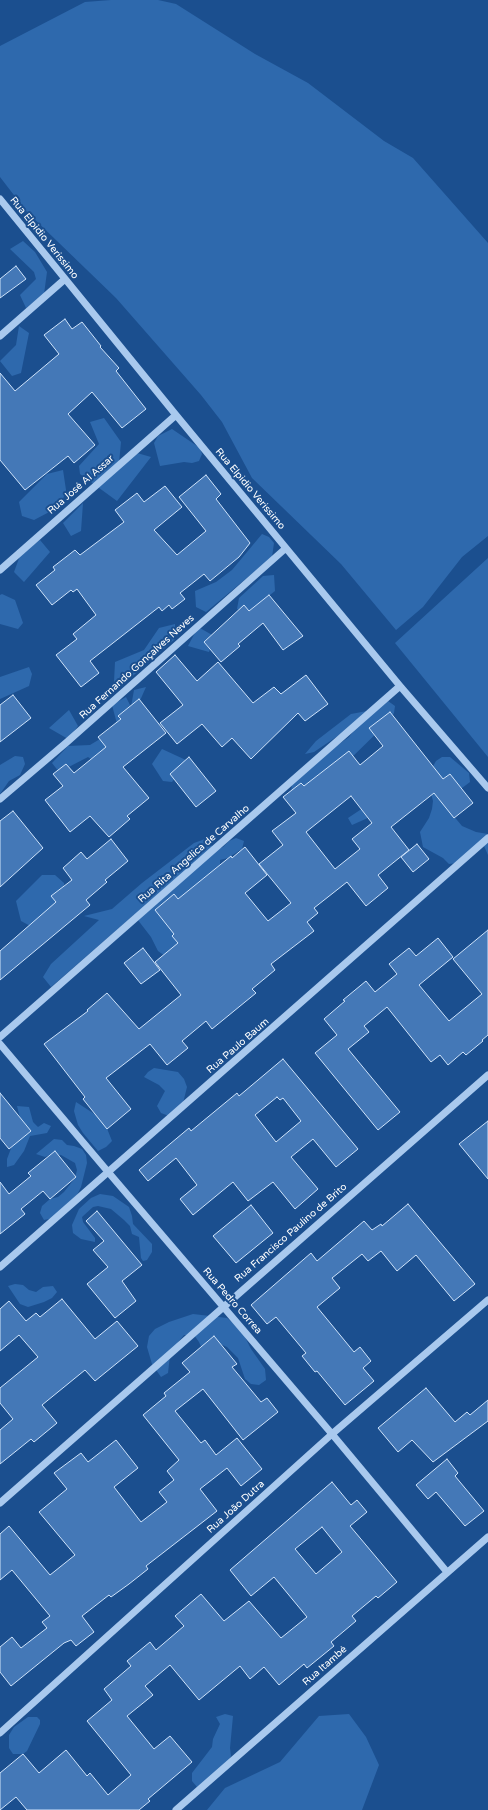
<!DOCTYPE html>
<html>
<head>
<meta charset="utf-8">
<style>
	body { margin:0 }
	canvas { display:block; background:#1b4f8f }
</style>
</head>
<body>
<canvas width="488" height="1810"></canvas>
<script>
const ctx = document.querySelector('canvas').getContext('2d');
ctx.lineJoin = 'round';
function fill(path, color) {
  ctx.fillStyle = color;
  ctx.fill(path, 'evenodd');
}
function shape(rows) {
  const path = new Path2D();
  for (const r of rows) {
    path.moveTo(r[0], r[1]);
    for (let i = 2; i < r.length; i += 2) path.lineTo(r[i], r[i + 1]);
  }
  return path;
}
function strokePath(path, color, width, dash) {
  ctx.strokeStyle = color;
  ctx.lineWidth = width;
  ctx.lineCap = dash ? 'butt' : 'round';
  ctx.setLineDash(dash || []);
  ctx.stroke(path);
}
function drawText(font, color, halo, rows, align = 'center') {
  ctx.font = font + ' "Varela Round",sans-serif';
  ctx.lineWidth = 4;
  ctx.setLineDash([]);
  ctx.textBaseline = 'middle';
  ctx.strokeStyle = halo;
  ctx.fillStyle = color;
  for (const [text, x, y, turn = 0] of rows) {
    ctx.save();
    ctx.translate(x, y);
    ctx.rotate((+turn || 0) * Math.PI / 180);
    ctx.textAlign = isNaN(turn) ? turn : align;
    if (halo) ctx.strokeText(text, 0, 0);
    ctx.fillText(text, 0, 0);
    ctx.restore();
  }
}
fill(shape([
	[111,0,158,0,176,4,255,54,308,83,384,141,413,158,488,243,488,536,462,557,423,607,396,630,341,564,252,478,222,422,201,395,116,298,27,212,0,177,0,46,85,2],
	[23,241,35,252,47,272,44,294,26,308,20,295,36,279,34,272,10,249],
	[19,326,29,333,21,373,12,376,0,361,16,345],
	[104,418,121,442,119,463,137,453,151,457,117,501,80,474,79,466,99,444,90,422],
	[172,429,200,448,202,454,199,461,192,463,184,462,160,466,154,443,158,436],
	[63,470,66,490,62,502,55,509,34,520,22,516,19,502,47,474],
	[83,503,81,531,71,536,63,523],
	[262,534,269,537,274,543,272,557,206,612,196,607,195,591,216,582,232,570],
	[40,540,50,552,24,582,14,572,21,553],
	[488,558,488,757,395,643],
	[274,575,275,591,246,614,237,609,239,598,263,576],
	[2,594,15,600,23,623,18,629,0,624,0,595],
	[175,624,175,639,127,681,114,682,115,662,144,650,159,628],
	[198,627,214,636,209,652,188,646],
	[29,667,32,674,29,686,0,699,0,677],
	[146,687,130,723,117,724,112,705,126,697,131,707,134,690],
	[388,701,395,706,394,713,389,721,346,763,325,779,291,792,292,784,328,752,349,737,356,728,348,729,314,752,305,754,316,741,351,714,367,711],
	[69,710,78,726,68,739,49,728],
	[105,736,116,746,103,767,88,757,59,772,52,763,68,746,90,745],
	[162,749,188,761,172,782,163,781,152,764],
	[15,756,23,757,25,764,20,775,9,781,0,794,0,765],
	[442,757,450,757,469,773,470,782,446,800,447,808,462,826,476,832,488,834,488,855,484,846,477,844,457,863,449,864,443,858,423,847,420,832,429,818,432,809,433,801,431,793,432,768,436,761],
	[363,808,370,817,352,825,348,818],
	[236,838,244,841,242,849,228,858,220,860,220,867,184,943,165,956,158,951,151,937,134,915,51,987,43,977,51,964,99,920,84,916,112,909,142,883,194,843,205,839,216,850,223,847,229,841],
	[42,875,55,875,64,883,65,900,36,929,21,921,16,901],
	[154,1068,178,1072,184,1079,187,1087,183,1103,169,1116,161,1113,157,1106,165,1091,159,1085,144,1077,148,1072],
	[76,1102,96,1115,106,1126,112,1141,106,1147,98,1151,83,1133,78,1125,74,1111],
	[17,1106,29,1107,33,1122,38,1127,44,1123,51,1126,47,1133,30,1136,24,1151,14,1165,7,1167,7,1159,21,1122],
	[54,1139,62,1140,67,1145,74,1146,82,1149,86,1155,87,1163,81,1187,77,1195,53,1218,44,1220,40,1213,42,1206,50,1199,58,1197,64,1192,75,1178,77,1170,75,1163,61,1155,52,1154,45,1157,36,1154],
	[100,1194,113,1196,129,1207,132,1216,133,1224,152,1244,152,1252,147,1260,143,1261,141,1258,139,1237,132,1234,130,1226,124,1220,111,1209,98,1206,93,1207,82,1217,83,1222,95,1238,95,1242,81,1239,73,1233,72,1225,79,1209,91,1198],
	[15,1284,23,1285,29,1290,36,1292,43,1287,53,1286,57,1292,52,1298,44,1302,28,1307,20,1304,8,1286],
	[193,1314,227,1318,233,1323,244,1335,251,1349,265,1369,266,1380,259,1385,251,1384,245,1379,238,1358,227,1347,218,1343,202,1349,199,1342,194,1335,184,1335,179,1341,170,1355,168,1373,161,1377,152,1364,147,1347,149,1336,155,1329,169,1322],
	[225,1714,233,1716,230,1748,231,1756,227,1764,197,1787,192,1781,192,1773,212,1747,213,1739,220,1724,216,1717],
	[349,1714,366,1737,379,1765,362,1810,207,1810,225,1788,280,1762,319,1716],
	[28,1717,37,1717,40,1720,40,1724,27,1751,23,1754,13,1754,9,1748,9,1735,14,1727]
]), '#2e69ad');
const building = shape([
	[16,266,26,279,0,298,0,279,16,266],
	[65,319,72,329,82,322,101,346,100,347,119,368,116,371,146,409,122,428,92,392,68,414,95,445,74,463,68,456,25,490,0,460,0,373,15,391,59,354,44,335,65,319],
	[206,475,221,494,216,499,250,543,239,557,210,581,204,574,180,593,185,599,172,609,169,605,162,611,159,607,90,661,99,673,81,687,56,655,77,639,73,634,96,615,77,589,73,592,71,590,52,605,36,585,55,570,53,567,75,550,80,555,124,522,115,510,137,493,144,502,165,486,182,507,154,530,177,555,206,531,179,497,206,475],
	[269,595,303,636,283,650,263,623,238,644,240,646,221,662,204,642,244,605,249,611,269,595],
	[175,655,197,681,218,662,253,703,274,687,281,694,306,675,328,704,305,721,298,713,251,759,232,738,222,747,202,724,177,744,160,723,183,705,156,672,175,655],
	[13,695,31,718,0,742,0,705,13,695],
	[139,699,166,733,123,767,149,798,127,816,130,819,109,837,90,816,70,832,45,800,63,786,53,774,66,764,74,773,106,747,98,737,121,719,118,716,139,699],
	[390,712,443,779,450,774,473,803,454,818,434,793,391,827,409,850,378,875,388,888,366,906,347,882,314,908,318,913,307,922,314,931,271,964,275,970,252,989,256,993,212,1029,206,1021,182,1041,188,1048,167,1065,150,1044,106,1078,131,1109,107,1129,83,1099,85,1097,44,1044,88,1011,87,1010,107,993,139,1029,181,995,155,962,178,943,172,936,174,934,155,910,174,894,178,899,231,856,232,858,245,847,267,875,245,893,268,921,291,903,259,864,283,845,272,831,296,813,283,797,301,783,304,786,349,751,360,765,383,746,369,728,390,712],
	[351,796,372,823,352,839,360,849,335,869,306,832,351,796],
	[189,757,216,791,196,807,170,774,189,757],
	[13,811,43,848,0,887,0,821,13,811],
	[111,839,128,861,105,880,107,882,86,900,90,905,0,980,0,951,56,902,51,896,72,880,63,868,81,852,87,859,111,839],
	[417,844,429,859,413,872,401,857,417,844],
	[488,930,488,1035,482,1040,483,1041,466,1055,463,1052,448,1065,440,1055,431,1062,387,1007,364,1026,369,1032,348,1049,400,1112,378,1130,315,1053,337,1035,324,1019,345,1001,343,1000,366,981,375,992,397,974,389,964,409,948,416,956,438,938,453,957,419,985,449,1021,482,994,453,959,488,930],
	[143,948,160,970,141,984,124,963,143,948],
	[283,1059,358,1149,336,1167,313,1139,291,1157,318,1189,295,1209,273,1182,248,1201,233,1182,193,1215,180,1199,197,1185,176,1158,148,1181,139,1170,189,1128,191,1131,237,1093,239,1096,283,1059],
	[277,1097,280,1100,283,1098,301,1121,276,1142,255,1115,277,1097],
	[0,1093,31,1131,9,1149,0,1138,0,1093],
	[488,1121,488,1179,459,1144,488,1121],
	[55,1151,76,1177,50,1199,43,1191,21,1209,25,1214,0,1234,0,1182,9,1194,31,1176,28,1173,55,1151],
	[408,1204,475,1284,454,1301,416,1255,397,1271,381,1251,368,1261,362,1254,332,1278,340,1288,317,1307,354,1352,360,1347,371,1361,363,1368,374,1381,345,1405,317,1371,315,1372,302,1356,306,1353,276,1317,267,1324,251,1305,311,1253,317,1261,364,1221,372,1230,381,1224,382,1226,408,1204],
	[251,1205,273,1233,236,1263,213,1236,251,1205],
	[97,1211,142,1265,122,1281,136,1301,115,1318,87,1284,108,1267,93,1250,104,1241,86,1221,97,1211],
	[62,1299,95,1339,117,1321,138,1346,95,1381,85,1370,42,1405,57,1423,34,1442,31,1439,0,1464,0,1430,13,1419,0,1403,0,1388,38,1357,19,1335,0,1351,0,1309,9,1301,26,1321,36,1313,40,1317,62,1299],
	[214,1336,237,1364,232,1367,261,1402,267,1398,278,1412,243,1440,203,1389,175,1411,201,1443,205,1440,216,1455,237,1438,262,1469,241,1486,227,1468,200,1489,217,1511,146,1566,148,1569,129,1584,111,1597,109,1595,82,1616,94,1632,76,1646,71,1640,64,1643,11,1686,0,1672,0,1647,12,1637,21,1648,47,1628,42,1622,50,1616,12,1570,0,1580,0,1534,9,1526,50,1575,75,1555,39,1512,67,1489,54,1473,81,1453,88,1462,116,1440,138,1468,114,1487,141,1522,167,1502,159,1492,174,1480,167,1471,179,1460,143,1415,166,1396,164,1393,190,1372,182,1363,214,1336],
	[426,1388,455,1422,467,1412,470,1415,488,1400,488,1421,433,1462,412,1440,398,1452,378,1428,426,1388],
	[447,1459,458,1473,455,1476,484,1511,465,1526,436,1492,428,1499,416,1485,447,1459],
	[332,1482,351,1505,357,1500,367,1512,350,1526,397,1582,378,1598,376,1596,352,1616,356,1621,331,1642,334,1646,307,1668,304,1664,279,1685,264,1667,250,1679,240,1666,199,1700,170,1665,145,1686,153,1695,127,1716,154,1749,170,1736,192,1762,148,1799,150,1801,139,1810,27,1810,16,1797,0,1810,0,1773,23,1754,39,1773,66,1750,87,1776,90,1773,108,1795,131,1775,87,1721,112,1700,104,1689,131,1666,127,1661,150,1642,156,1650,184,1626,175,1616,201,1594,224,1621,249,1601,281,1638,307,1617,274,1577,251,1596,230,1570,332,1482],
	[322,1527,342,1552,316,1574,295,1549,322,1527]
]);
fill(building, '#4478b7');
strokePath(building, '#cfe3fa', 1);
strokePath(shape([
	[0,199,176,415,400,686,488,788],
	[0,336,65,279],
	[0,570,176,415],
	[0,799,67,742,286,548],
	[0,1037,400,686],
	[0,1044,109,1173,332,1434,447,1572],
	[0,1267,488,838],
	[0,1503,488,1075],
	[0,1733,332,1434,488,1300],
	[176,1810,488,1537]
]), '#a9c9ee', 7);
drawText('10px', '#fff', '#1b4f8f', [
	["Rua Elpidio Verissimo",44,238,51],
	["Rua José Al Assar",81,485,-41],
	["Rua Elpidio Verissimo",250,489,50],
	["Rua Fernando Gonçalves Neves",137,667,-42],
	["Rua Rita Angelica de Carvalho",194,854,-41],
	["Rua Paulo Baum",238,1046,-41],
	["Rua Francisco Paulino de Brito",291,1233,-41],
	["Rua Pedro Correa",232,1301,49],
	["Rua João Dutra",236,1507,-42],
	["Rua Itambé",325,1666,-41]
]);
</script>
</body>
</html>
